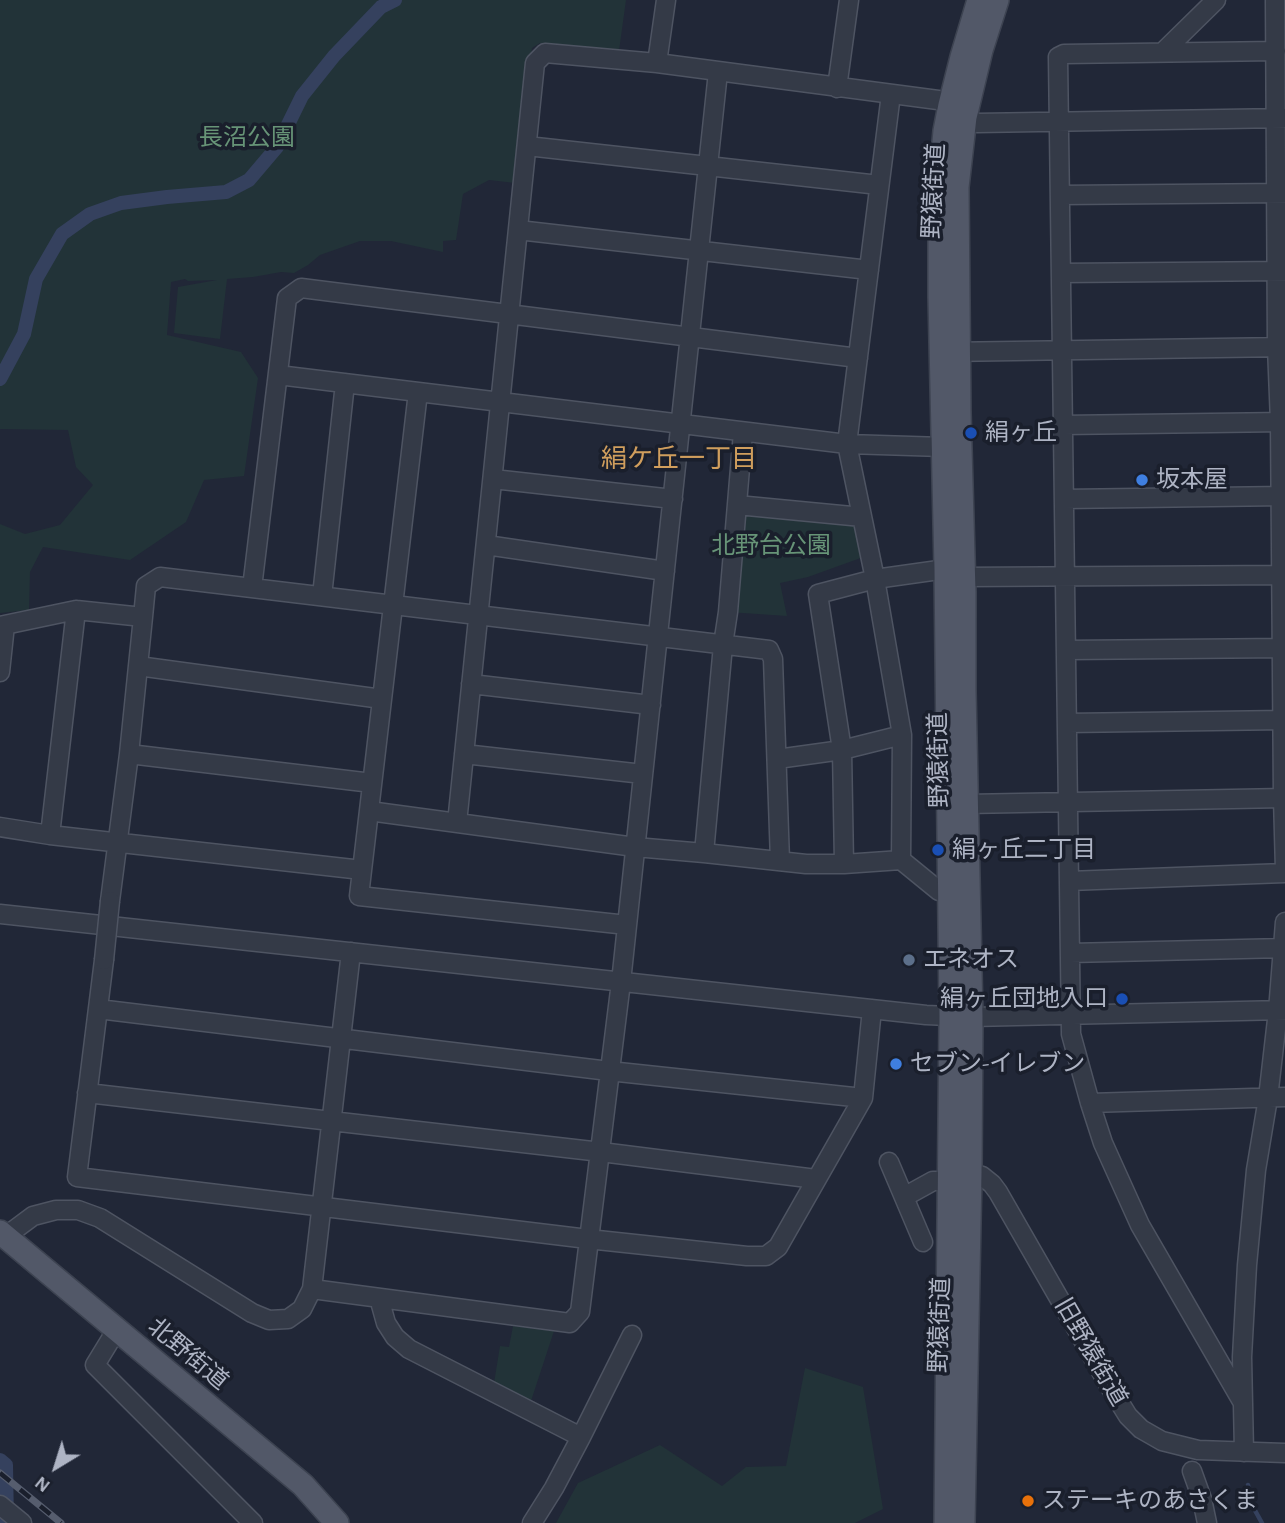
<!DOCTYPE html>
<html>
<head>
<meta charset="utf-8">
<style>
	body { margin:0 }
	#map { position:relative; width:1285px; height:1523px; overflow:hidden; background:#212737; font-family:"Alegreya Sans",sans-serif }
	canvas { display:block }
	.north { position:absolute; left:21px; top:1432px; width:70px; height:70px; -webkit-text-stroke:5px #1a1f2c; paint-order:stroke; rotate:218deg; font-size:19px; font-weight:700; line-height:28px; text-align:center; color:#aeb4c4 }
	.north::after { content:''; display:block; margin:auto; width:24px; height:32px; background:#aeb4c4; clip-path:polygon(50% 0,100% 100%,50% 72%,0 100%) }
</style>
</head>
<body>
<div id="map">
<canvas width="1285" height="1523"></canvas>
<div class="north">N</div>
</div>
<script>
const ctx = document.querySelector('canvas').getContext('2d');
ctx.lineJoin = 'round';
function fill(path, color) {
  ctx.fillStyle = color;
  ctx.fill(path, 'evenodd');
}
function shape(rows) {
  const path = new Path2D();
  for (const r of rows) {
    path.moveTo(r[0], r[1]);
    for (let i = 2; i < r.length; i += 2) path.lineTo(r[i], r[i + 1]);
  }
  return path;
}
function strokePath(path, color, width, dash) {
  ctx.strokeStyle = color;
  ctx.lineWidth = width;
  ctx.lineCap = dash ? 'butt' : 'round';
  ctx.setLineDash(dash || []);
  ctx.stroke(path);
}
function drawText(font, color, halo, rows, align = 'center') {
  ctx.font = font + ' "Alegreya Sans","Noto Sans JP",sans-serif';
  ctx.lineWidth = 7;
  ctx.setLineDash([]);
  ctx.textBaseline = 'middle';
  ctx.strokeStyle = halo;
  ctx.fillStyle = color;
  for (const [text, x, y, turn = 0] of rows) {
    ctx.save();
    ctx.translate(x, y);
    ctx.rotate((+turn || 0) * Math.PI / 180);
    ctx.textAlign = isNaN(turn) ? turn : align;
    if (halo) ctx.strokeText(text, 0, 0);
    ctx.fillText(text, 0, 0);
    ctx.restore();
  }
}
fill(shape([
	[0,0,626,0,619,51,540,43,532,48,515,183,489,180,463,194,456,240,443,241,443,252,391,241,360,241,320,255,308,265,294,273,281,272,253,277,227,279,220,339,174,333,178,287,217,280,188,281,185,279,171,282,167,335,241,352,258,378,244,476,204,480,186,522,130,560,43,547,30,572,29,610,0,613,0,524,25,534,60,525,93,485,76,467,68,430,0,429],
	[737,505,862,517,869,555,808,577,780,583,787,616,728,612],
	[513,1326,554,1331,531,1401,494,1383,500,1346,509,1347],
	[805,1368,863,1387,883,1509,855,1523,556,1523,578,1483,660,1445,722,1486,746,1467,786,1466]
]), '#223338');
strokePath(shape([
	[1248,1485,1252,1505,1262,1523]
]), '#35415e', 4.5);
strokePath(shape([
	[0,379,24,334,36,279,62,234,90,214,121,203,167,197,226,192,249,180,277,147,302,96,334,56,381,7,395,0],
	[0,1460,6,1465,7,1522,8,1523]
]), '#35415e', 14);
const minor = shape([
	[1275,0,1277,347,1280,422,1283,798,1285,870],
	[1163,52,1216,0],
	[1058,57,1071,1034,1090,1103,1103,1143,1140,1225,1243,1403],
	[1058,57,1064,54,1276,51],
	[657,63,666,0],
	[837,88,849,0],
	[891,94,847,444,875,579,902,735,901,860,939,891,950,892],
	[527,146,879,185],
	[1060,195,1285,193],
	[518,230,869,270],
	[1061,273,1285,271],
	[946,352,1285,347],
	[278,375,847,444,943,447],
	[418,392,359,896,627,925],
	[1063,425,1285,422],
	[493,479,673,499],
	[1064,499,1285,496],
	[737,505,862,517],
	[486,545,665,571],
	[963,577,1285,575],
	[252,588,769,650,773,659,780,861],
	[322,596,345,383],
	[0,626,76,610,143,617,146,586,160,577,252,588,287,298,301,288,858,358],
	[1066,650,1285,648],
	[138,666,382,699],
	[0,672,5,625],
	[471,684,651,705],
	[1067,723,1285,720],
	[129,754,372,783],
	[464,754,643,774],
	[777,759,842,750,902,735],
	[966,804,1285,798],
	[369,811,635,847,704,853,806,864,844,864],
	[457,823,535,63,545,53,657,63,938,100,950,105,965,117,977,123,1285,118],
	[0,827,50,835,362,870],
	[50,835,76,610],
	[704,853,723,645,728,612,743,432],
	[901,860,844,864,842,750,818,594,875,579,946,569],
	[1069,881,1285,873],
	[110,901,129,754,143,617],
	[0,914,926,1015,971,1017,1285,1010],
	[1070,953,1285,948],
	[104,960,77,1177,588,1239,747,1256,766,1256,778,1247,863,1098,872,1009],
	[98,1009,609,1071,863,1098],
	[87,1093,601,1152,816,1179],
	[1090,1103,1285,1097],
	[889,1162,923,1242],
	[959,1170,982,1176,992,1184,998,1192,1110,1387,1128,1416,1141,1429,1162,1441,1198,1450,1285,1453],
	[904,1197,933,1181,950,1181],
	[6,1236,33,1216,56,1210,78,1210,100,1218,252,1313,269,1320,288,1319,302,1309,312,1289,351,952],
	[312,1289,570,1323,580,1312,621,982,718,72],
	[379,1298,386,1323,395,1337,409,1349,581,1437,554,1488,532,1523],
	[117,1329,95,1365,253,1523],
	[581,1437,632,1335],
	[1244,1452,1242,1357,1247,1265,1256,1170,1268,1098,1278,1011,1285,922],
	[1192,1471,1202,1499,1207,1523],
	[0,1505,22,1523]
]);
const major = shape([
	[0,1232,303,1485,337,1523],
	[946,1523,951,1017,946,569,940,297,940,184,945,131,950,105,962,57,979,0],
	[963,1523,970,1173,971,1017,964,691,964,592,959,412,957,187,965,117,981,50,997,0]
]);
strokePath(minor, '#4e5462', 21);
strokePath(major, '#3d4351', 26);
strokePath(minor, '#343a47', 18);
strokePath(major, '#525868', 23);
const rail = shape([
	[0,1473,61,1523]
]);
strokePath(rail, '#565d6e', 7);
strokePath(rail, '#1a1f2c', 4.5, [13]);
const minorBridge = shape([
	[104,960,110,901]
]);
strokePath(minorBridge, '#4e5462', 21, []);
strokePath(minorBridge, '#343a47', 18);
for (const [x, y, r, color] of [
	[971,433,7,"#1a4fb4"],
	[1142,480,7,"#3f7fe0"],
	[938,850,7,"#1a4fb4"],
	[909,960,7,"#5c6f8a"],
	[1122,999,7,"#1a4fb4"],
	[896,1064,7,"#3f7fe0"],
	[1028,1501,7,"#e8710a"]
]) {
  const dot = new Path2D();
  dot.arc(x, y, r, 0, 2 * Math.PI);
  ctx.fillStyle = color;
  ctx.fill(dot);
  strokePath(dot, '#1a1f2c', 2.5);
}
drawText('24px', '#679477', '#1a1f2c', [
	["長沼公園",247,138],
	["北野台公園",771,546]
]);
drawText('24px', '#aeb4c4', '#1a1f2c', [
	["野猿街道",934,191,-87],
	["野猿街道",939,760,-91],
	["野猿街道",940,1325,-88],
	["旧野猿街道",1091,1352,60],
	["北野街道",188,1354,40]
]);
drawText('24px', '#aeb4c4', '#1a1f2c', [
	["絹ヶ丘",985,433],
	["坂本屋",1156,480],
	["絹ヶ丘二丁目",952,850],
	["エネオス",923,960],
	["絹ヶ丘団地入口",1108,999,"right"],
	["セブン-イレブン",910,1064],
	["ステーキのあさくま",1042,1501]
], 'left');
drawText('26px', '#d09e5d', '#1a1f2c', [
	["絹ケ丘一丁目",679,459]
]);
</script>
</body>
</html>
